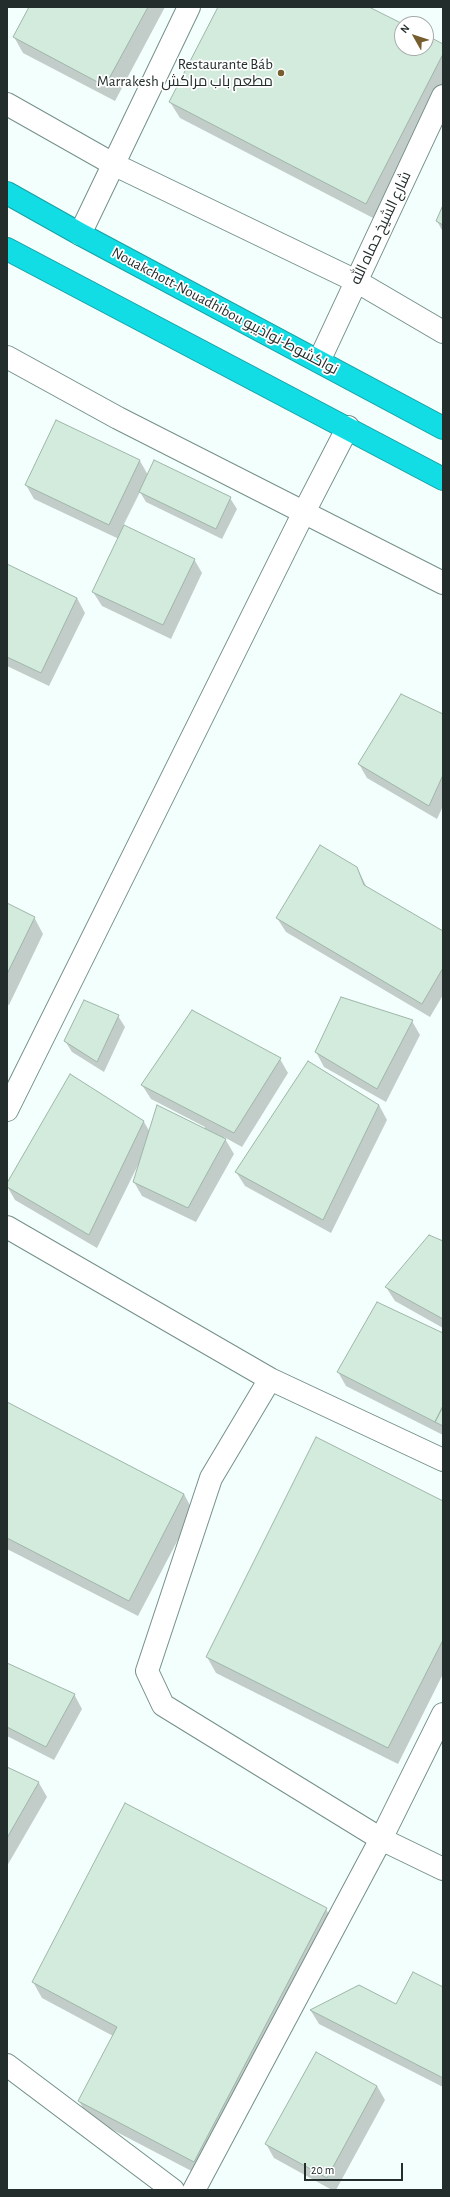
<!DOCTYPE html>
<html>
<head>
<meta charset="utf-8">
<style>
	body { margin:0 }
	#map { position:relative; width:450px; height:2197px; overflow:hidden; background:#f3fffc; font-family:"Alegreya Sans",sans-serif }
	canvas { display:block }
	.frame { position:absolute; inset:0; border:8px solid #232e2c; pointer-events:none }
	.north { position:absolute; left:394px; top:16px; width:40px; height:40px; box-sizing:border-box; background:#fff; border:1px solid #a7abab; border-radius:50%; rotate:309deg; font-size:11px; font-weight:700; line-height:16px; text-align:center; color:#232e2c }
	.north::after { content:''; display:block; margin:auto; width:14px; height:18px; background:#765e2e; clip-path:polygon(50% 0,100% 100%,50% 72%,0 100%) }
	.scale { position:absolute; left:304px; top:2163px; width:99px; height:18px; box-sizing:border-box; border:2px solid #232e2c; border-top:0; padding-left:5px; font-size:12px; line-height:14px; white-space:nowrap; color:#232e2c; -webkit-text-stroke:3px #fff; paint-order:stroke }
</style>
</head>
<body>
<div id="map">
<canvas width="450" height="2197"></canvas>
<div class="frame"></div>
<div class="north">N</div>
<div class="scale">20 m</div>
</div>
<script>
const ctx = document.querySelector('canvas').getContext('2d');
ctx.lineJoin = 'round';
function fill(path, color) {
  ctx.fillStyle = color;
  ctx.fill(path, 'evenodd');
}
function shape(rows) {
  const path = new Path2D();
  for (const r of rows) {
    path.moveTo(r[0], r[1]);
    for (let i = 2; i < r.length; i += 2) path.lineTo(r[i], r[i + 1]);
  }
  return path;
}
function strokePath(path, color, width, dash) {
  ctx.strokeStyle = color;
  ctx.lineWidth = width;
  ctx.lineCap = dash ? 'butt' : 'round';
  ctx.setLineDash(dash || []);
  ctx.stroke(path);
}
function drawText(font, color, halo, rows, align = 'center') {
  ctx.font = font + ' "Alegreya Sans",Cairo,sans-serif';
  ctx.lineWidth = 3.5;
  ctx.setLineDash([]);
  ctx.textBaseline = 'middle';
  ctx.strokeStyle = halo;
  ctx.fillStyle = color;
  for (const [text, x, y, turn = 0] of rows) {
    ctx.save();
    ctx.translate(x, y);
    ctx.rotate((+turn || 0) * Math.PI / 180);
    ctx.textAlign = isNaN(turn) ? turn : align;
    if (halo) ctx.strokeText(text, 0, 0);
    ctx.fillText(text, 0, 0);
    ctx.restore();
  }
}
fill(shape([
	[30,7,165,7,115,101,23,53,14,37],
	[219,7,367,7,402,48,426,48,426,37,443,45,443,87,375,219,180,118,170,102],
	[443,207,443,232,437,221],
	[56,421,140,461,148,475,230,498,237,509,222,539,146,502,140,492,123,526,194,559,202,573,171,639,102,606,93,592,119,539,34,499,26,485],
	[7,565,77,598,85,613,49,686,7,666],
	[443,715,443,806,437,819,367,778,359,764],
	[357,867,367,888,443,932,443,995,430,1017,286,932,277,918],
	[7,905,34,917,43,934,9,1005,7,1004],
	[118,1016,125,1027,104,1072,72,1052,65,1041],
	[412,1021,420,1035,386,1102,324,1067,316,1052],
	[280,1059,288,1073,242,1147,224,1137,234,1154,196,1222,142,1196,134,1182,139,1163,97,1248,15,1200,7,1186,144,1122,150,1132,204,1129,205,1127,151,1099,142,1085],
	[379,1105,387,1120,331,1233,245,1186,236,1172],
	[443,1242,443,1328,395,1301,386,1287],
	[443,1333,443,1435,346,1386,338,1372],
	[7,1403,184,1494,193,1511,138,1616,7,1549],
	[443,1502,443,1674,398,1764,216,1673,207,1657],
	[7,1664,74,1694,82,1709,54,1760,7,1736],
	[7,1768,39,1783,47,1797,7,1866],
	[326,1909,335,1925,203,2177,88,2117,79,2101,113,2036,42,1998,33,1982],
	[443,1988,443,2087,319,2024,311,2011,397,2006],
	[377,2086,385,2100,336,2190,332,2190,274,2158,266,2144]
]), '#0003');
const building = shape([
	[29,7,148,7,105,86,13,37,29,7],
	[218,7,369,7,403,24,402,48,426,48,426,35,443,44,443,54,366,204,169,102,218,7],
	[443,205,443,225,436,221,443,205],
	[56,420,140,460,109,525,25,485,56,420],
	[154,460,231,497,216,529,139,492,154,460],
	[124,525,195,559,163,625,92,592,124,525],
	[7,564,77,598,41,673,7,657,7,564],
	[401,694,443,714,443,775,429,806,358,764,401,694],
	[320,845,357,867,364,885,443,931,443,968,422,1004,276,918,320,845],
	[7,903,35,917,7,974,7,903],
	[341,997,413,1020,377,1089,315,1052,341,997],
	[84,1000,119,1015,97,1062,64,1041,84,1000],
	[192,1010,281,1058,234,1133,141,1085,192,1010],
	[308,1061,379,1105,323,1220,235,1172,308,1061],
	[70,1074,144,1121,89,1235,7,1187,7,1183,70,1074],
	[157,1105,226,1139,188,1208,133,1182,157,1105],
	[429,1235,443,1241,443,1319,385,1287,429,1235],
	[377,1302,443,1333,443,1406,435,1422,337,1372,377,1302],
	[7,1402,184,1494,129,1601,7,1538,7,1402],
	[443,1406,443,1426,435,1422,443,1406],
	[316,1437,443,1501,443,1640,388,1748,206,1657,316,1437],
	[7,1663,75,1694,46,1747,7,1727,7,1663],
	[7,1767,39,1782,7,1838,7,1767],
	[125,1803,327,1908,194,2162,78,2101,117,2027,32,1982,125,1803],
	[413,1972,443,1987,443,2078,310,2010,359,1985,396,2004,413,1972],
	[316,2052,377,2086,327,2178,265,2144,316,2052]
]);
fill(building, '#d2ebdd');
strokePath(building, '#9eb6a9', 1);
const minor = shape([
	[7,104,113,164,356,281,443,332],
	[80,234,189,7],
	[7,357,118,418,443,583],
	[319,361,443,96],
	[7,1110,303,514,348,427],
	[7,1227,270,1379,443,1460],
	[270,1379,211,1478,147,1671,163,1705,381,1839,443,1869],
	[7,2065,173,2190],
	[194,2190,381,1839,443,1714]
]);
const highway = shape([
	[7,193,80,234,443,428],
	[7,249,443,479]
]);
strokePath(minor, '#75908a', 24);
strokePath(highway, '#18a0a4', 24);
strokePath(minor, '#fff', 22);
strokePath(highway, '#12dde5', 22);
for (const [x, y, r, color] of [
	[281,73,4,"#765e2e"]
]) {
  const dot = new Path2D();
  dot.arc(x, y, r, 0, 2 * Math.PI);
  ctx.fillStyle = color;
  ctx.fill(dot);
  strokePath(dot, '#fff', 1.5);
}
drawText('15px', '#232e2c', '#fff', [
	["Restaurante Báb",273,64],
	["Marrakesh مطعم باب مراكش",273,81]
], 'right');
drawText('15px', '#232e2c', '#fff', [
	["شارع الشيخ حماه الله",381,228,-65],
	["Nouakchott-Nouadhibou نواكشوط-نواذيبو",225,311,28]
]);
</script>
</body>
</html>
